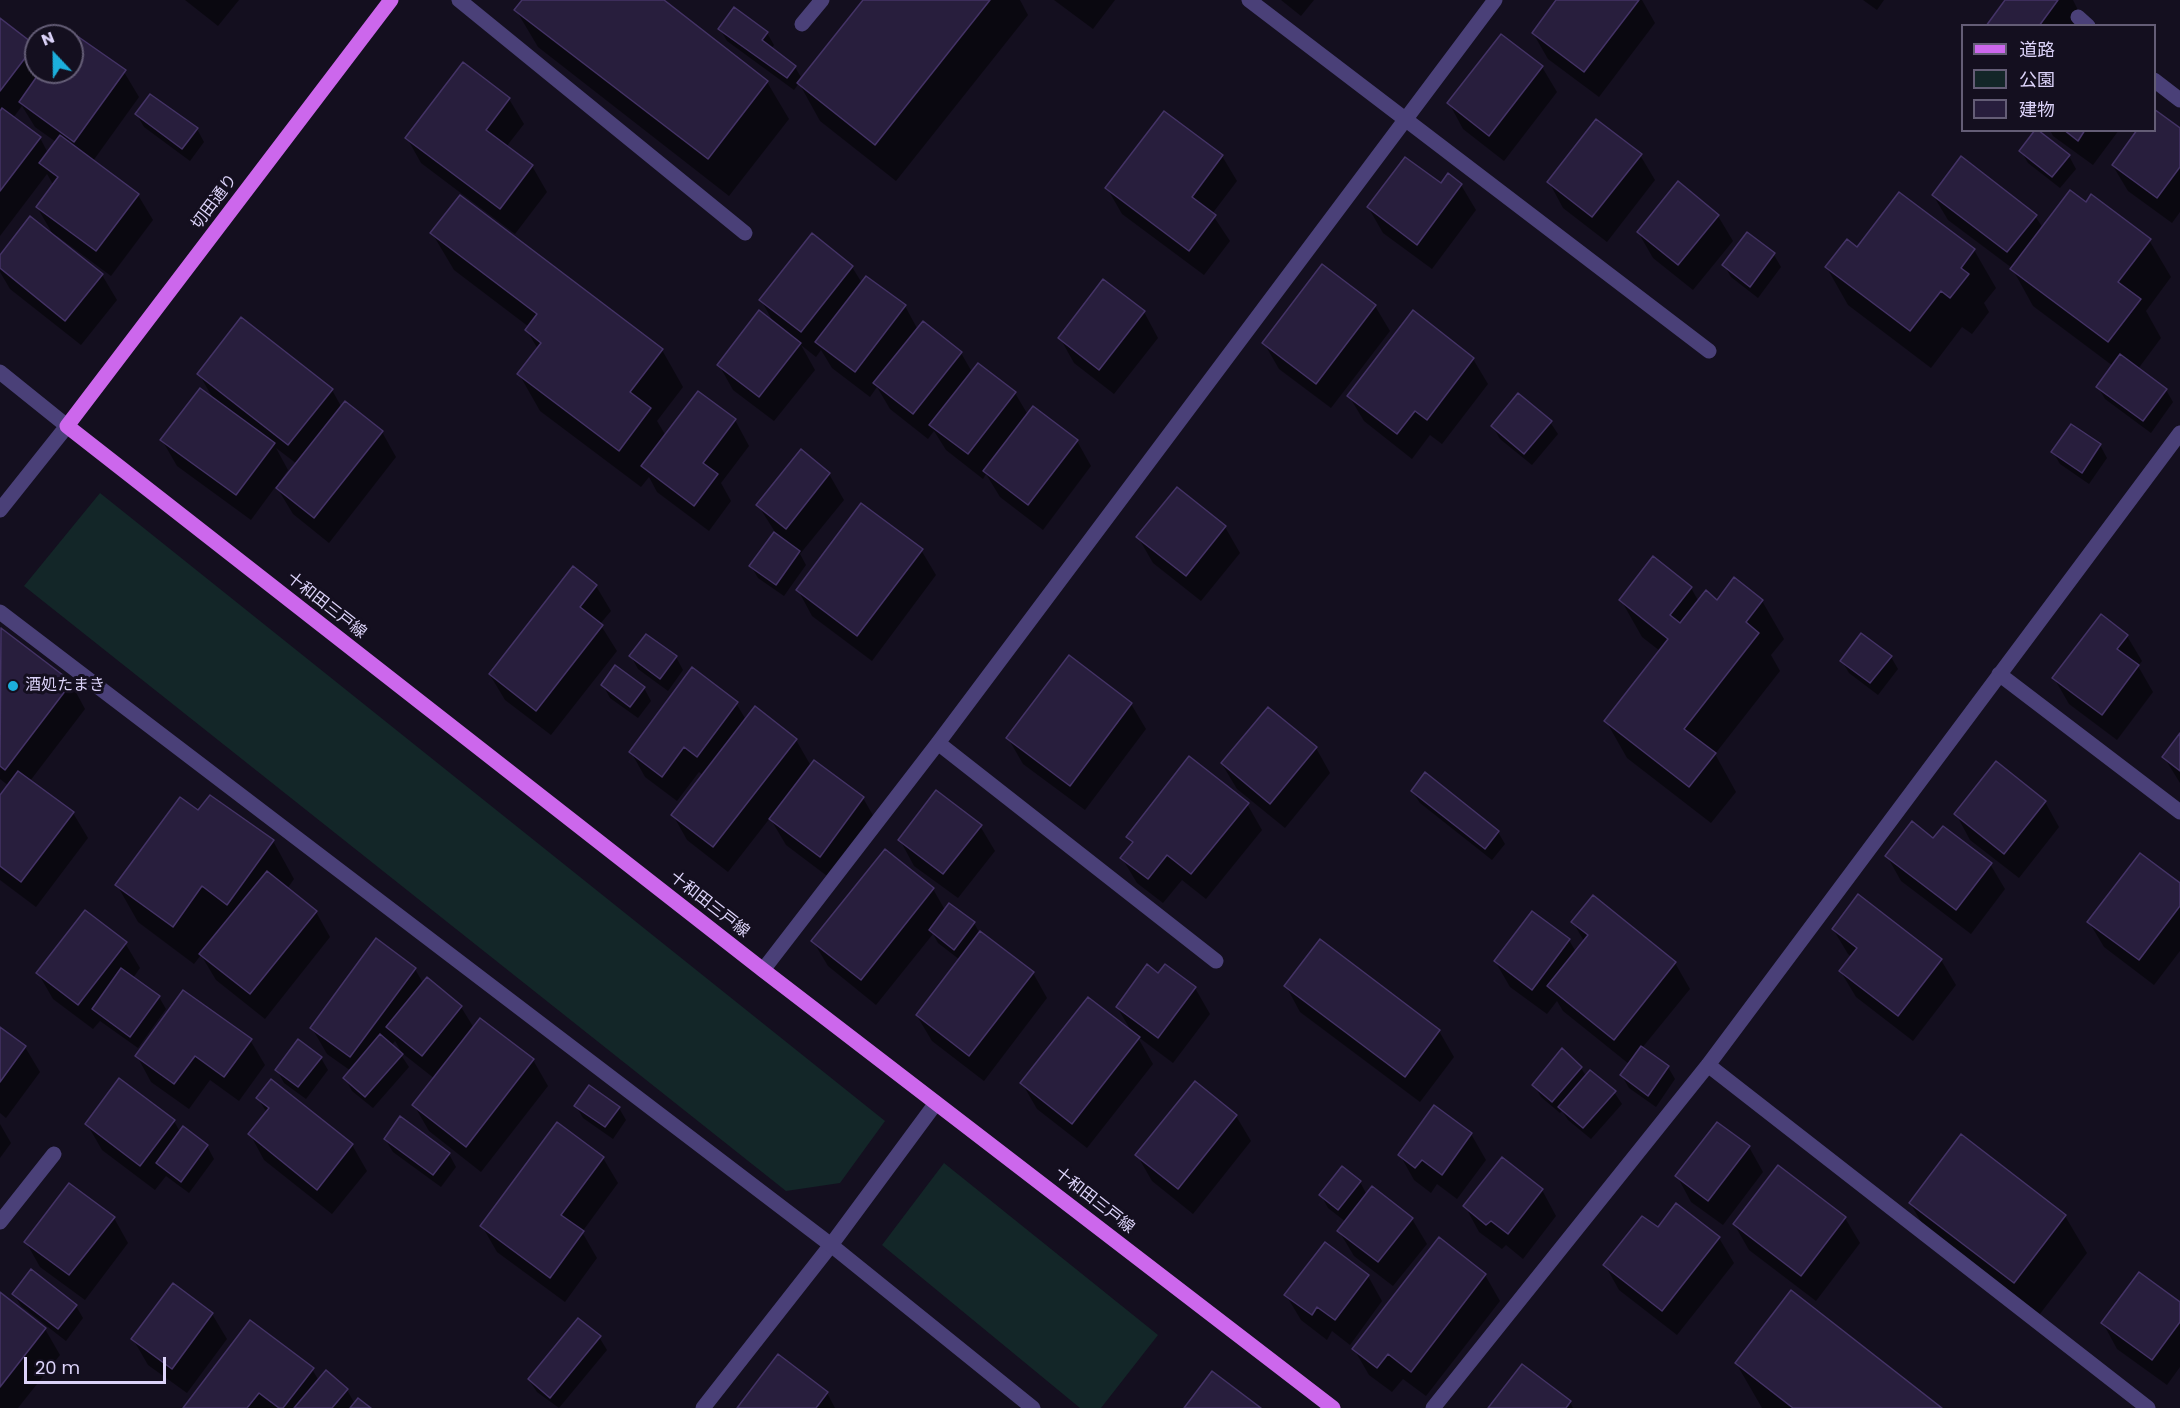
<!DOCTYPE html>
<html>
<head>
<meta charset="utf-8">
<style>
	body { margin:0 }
	#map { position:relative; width:2180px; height:1408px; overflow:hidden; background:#140f1f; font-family:Poppins,"Noto Sans JP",sans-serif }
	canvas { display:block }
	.legend { position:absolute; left:1961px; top:24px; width:195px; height:108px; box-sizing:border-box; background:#140f1f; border:2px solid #645d76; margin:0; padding:8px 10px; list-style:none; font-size:18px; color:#dcd3f9 }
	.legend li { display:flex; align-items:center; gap:12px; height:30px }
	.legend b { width:30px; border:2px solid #645d76 }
	.north { position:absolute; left:24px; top:24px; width:60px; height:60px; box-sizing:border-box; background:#140f1f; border:2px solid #645d76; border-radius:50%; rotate:338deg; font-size:16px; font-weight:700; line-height:24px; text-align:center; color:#dcd3f9 }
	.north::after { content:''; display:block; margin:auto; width:21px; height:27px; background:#1cafdc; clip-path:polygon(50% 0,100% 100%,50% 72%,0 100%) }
	.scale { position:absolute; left:24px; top:1357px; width:142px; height:27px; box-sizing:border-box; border:3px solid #dcd3f9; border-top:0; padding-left:8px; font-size:18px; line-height:21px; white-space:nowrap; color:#dcd3f9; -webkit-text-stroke:4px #140f1f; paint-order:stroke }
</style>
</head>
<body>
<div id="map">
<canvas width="2180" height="1408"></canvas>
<ul class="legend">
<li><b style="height:8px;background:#cc67ec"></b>道路</li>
<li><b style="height:16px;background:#132628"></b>公園</li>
<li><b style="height:16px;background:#281e3d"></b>建物</li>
</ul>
<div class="north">N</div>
<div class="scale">20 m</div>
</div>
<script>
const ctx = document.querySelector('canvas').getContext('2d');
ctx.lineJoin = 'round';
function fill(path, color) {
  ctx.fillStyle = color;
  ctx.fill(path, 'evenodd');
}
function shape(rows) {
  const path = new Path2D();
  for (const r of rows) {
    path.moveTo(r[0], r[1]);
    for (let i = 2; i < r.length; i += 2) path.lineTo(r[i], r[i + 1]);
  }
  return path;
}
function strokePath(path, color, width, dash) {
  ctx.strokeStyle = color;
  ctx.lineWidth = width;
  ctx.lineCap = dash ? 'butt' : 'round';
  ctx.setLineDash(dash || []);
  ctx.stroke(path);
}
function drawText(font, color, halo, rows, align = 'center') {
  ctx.font = font + ' Poppins,"Noto Sans JP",sans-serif';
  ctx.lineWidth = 6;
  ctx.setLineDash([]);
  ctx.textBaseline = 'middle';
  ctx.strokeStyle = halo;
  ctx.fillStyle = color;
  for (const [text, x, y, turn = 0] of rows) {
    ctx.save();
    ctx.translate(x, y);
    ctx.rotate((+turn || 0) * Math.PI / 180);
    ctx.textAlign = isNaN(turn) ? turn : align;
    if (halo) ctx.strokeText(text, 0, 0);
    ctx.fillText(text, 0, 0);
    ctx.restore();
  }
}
fill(shape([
	[100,493,885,1121,840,1183,786,1191,24,586],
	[944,1163,1158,1335,1101,1408,1080,1408,882,1245]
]), '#132628');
fill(shape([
	[185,0,239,0,218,26],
	[524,0,661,0,767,82,789,119,729,196,538,47,516,10],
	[865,0,1020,0,1028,15,896,181,820,121,799,83,794,90,727,41,720,29,767,33,774,45,771,49,795,67,802,79],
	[1054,0,1115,0,1093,29],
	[1281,0,1314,0,1301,16],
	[1558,0,1642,0,1655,23,1599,97,1548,59,1533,33],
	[1863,0,1884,0,1877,10],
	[2006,0,2073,0,2080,14,2072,26,1988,26],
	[0,20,34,46,36,49,36,72,72,72,72,36,68,36,71,33,124,72,139,97,93,161,138,195,153,220,111,276,57,236,55,238,37,207,54,186,47,174,0,236],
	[22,106,35,127,56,142,48,153,40,138,13,118],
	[1542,67,1557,92,1504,161,1463,129,1449,103],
	[509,99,524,124,506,147,532,166,547,192,515,234,421,163,407,138],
	[137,115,197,129,204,142,190,161,144,127],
	[2050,130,2119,130,2093,165,2053,136],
	[2180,130,2180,212,2172,223,2128,191,2113,166],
	[2021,151,2069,156,2076,169,2060,188,2028,163],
	[1640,155,1655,180,1607,242,1563,208,1549,182],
	[1222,156,1237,181,1212,214,1230,241,1204,275,1122,214,1107,188],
	[1441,185,1461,185,1476,210,1432,269,1383,233,1368,207],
	[1899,194,1974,250,1996,288,1984,303,1989,312,1972,334,1962,327,1931,368,1848,305,1827,268,1857,249],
	[1933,195,2035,216,2043,228,2086,204,2149,240,2171,277,2146,311,2161,338,2138,369,2166,390,2173,402,2151,433,2105,399,2098,387,2113,366,2033,306,2012,268,1948,220],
	[1718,216,1733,241,1693,290,1653,258,1638,232],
	[432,233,662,350,683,387,657,421,666,436,735,420,749,446,721,483,731,501,709,531,657,492,649,477,641,487,540,411,519,374,538,349,527,331,529,327,454,270],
	[1748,234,1774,255,1781,267,1758,298,1731,277,1724,265],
	[812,236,852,267,862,283,905,306,918,330,961,353,972,372,1015,393,1028,415,1077,441,1091,466,1043,530,1000,497,986,474,983,479,946,450,934,431,928,439,890,409,877,387,870,397,832,368,821,350,816,357,801,345,815,370,774,421,733,390,719,365,775,325,761,300],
	[0,257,102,275,117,300,81,345,10,289,0,272],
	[1375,306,1390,331,1331,408,1279,369,1264,343],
	[1144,312,1158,338,1114,394,1074,363,1060,338],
	[1473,359,1488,384,1442,444,1430,435,1412,459,1364,421,1349,396],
	[199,374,332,390,342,408,382,432,396,457,329,543,293,514,276,486,251,520,177,466,162,440,214,400],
	[276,448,297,464,281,484,279,483,288,470],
	[1550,422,1558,434,1532,465,1500,439,1493,427],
	[2100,445,2107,458,2089,484,2060,464,2053,452],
	[801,452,829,474,844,500,800,554,806,565,784,596,758,578,751,566,775,532,758,505],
	[1177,489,1225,527,1240,553,1201,601,1153,563,1138,537],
	[921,550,936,575,872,661,812,616,798,590],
	[1653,559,1691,588,1699,602,1717,602,1734,579,1762,601,1784,639,1771,655,1780,671,1715,754,1736,792,1711,823,1627,758,1606,721,1660,651,1642,637,1621,600],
	[596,586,611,611,600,624,617,651,551,735,505,700,490,675],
	[1,631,71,683,85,709,30,781,73,813,88,838,36,907,0,880,0,797,9,786,0,779],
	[2127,636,2142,661,2138,666,2153,692,2117,740,2069,704,2054,678],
	[631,656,676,657,683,670,668,691,638,669],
	[1891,657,1898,669,1878,695,1849,673,1842,661],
	[603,685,644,688,651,701,638,718,610,698],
	[736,703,746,720,755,708,796,740,811,766,814,762,863,798,878,824,835,882,786,845,770,818,728,872,687,840,673,815,703,775,699,772,677,801,645,777,631,752],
	[1131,704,1146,729,1085,810,1023,764,1008,738],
	[2180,736,2180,783,2164,757],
	[1316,748,1330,773,1285,828,1237,789,1222,764],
	[1412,791,1498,832,1505,844,1492,860,1420,803],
	[2045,802,2059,827,2019,878,1970,840,1956,814],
	[1247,804,1262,830,1206,899,1182,880,1163,903,1137,883,1122,858,1133,845,1128,837],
	[199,813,273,841,294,879,287,889,316,912,330,937,265,1019,216,980,201,955,194,964,138,922,117,885],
	[980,826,995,851,958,898,914,866,900,840],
	[1934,840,1990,864,2005,889,1971,934,1901,881,1887,856],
	[885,851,933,889,945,910,950,905,974,923,980,934,1033,973,1047,998,984,1081,932,1041,917,1016,960,960,938,943,933,934,876,1005,828,966,813,941],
	[2180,885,2180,951,2154,985,2104,947,2089,922],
	[1593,898,1675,963,1690,989,1642,1048,1668,1067,1675,1079,1656,1107,1629,1088,1622,1076,1629,1064,1563,1011,1557,1001,1547,1014,1510,987,1495,961,1532,913,1569,940,1576,952,1584,941,1573,922],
	[1833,929,1941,960,1956,985,1913,1041,1856,997,1841,972,1852,957,1848,954],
	[1321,941,1439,1031,1454,1057,1420,1102,1300,1012,1286,986],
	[125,943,140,968,133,978,159,997,166,1009,138,1048,100,1021,93,1029,53,999,38,973],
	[1165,966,1195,988,1210,1014,1173,1063,1137,1036,1153,1064,1087,1148,1037,1109,1022,1083,1133,1034,1117,1007,1159,975],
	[415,969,423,983,461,1007,474,1028,480,1020,533,1060,548,1086,481,1172,429,1131,414,1105,435,1079,402,1053,395,1041,391,1046,401,1055,409,1067,373,1108,352,1091,345,1078,351,1071,327,1054,312,1028],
	[0,1029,25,1047,40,1072,6,1118,0,1113],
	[250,1040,265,1065,239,1101,210,1080,189,1109,151,1082,137,1056],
	[321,1058,328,1070,306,1099,284,1083,277,1070],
	[1581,1068,1586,1076,1614,1092,1622,1104,1591,1139,1568,1120,1562,1111,1560,1113,1541,1097,1534,1085],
	[271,1081,352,1145,367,1171,332,1214,264,1160,250,1134,267,1113,258,1098],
	[576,1106,619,1108,626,1120,613,1139,583,1118],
	[1435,1107,1471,1134,1486,1160,1457,1199,1437,1184,1431,1193,1414,1180,1400,1155],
	[1236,1116,1251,1141,1193,1214,1152,1181,1137,1155],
	[401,1118,449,1154,456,1167,441,1187,393,1152,385,1139],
	[174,1121,180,1132,207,1146,214,1159,189,1193,166,1176,155,1190,102,1150,87,1124],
	[0,1124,11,1143,0,1158],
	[1749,1147,1763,1172,1723,1225,1691,1202,1677,1176],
	[603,1158,618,1183,582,1232,597,1258,565,1302,497,1252,482,1226],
	[1360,1182,1367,1195,1412,1219,1427,1244,1393,1286,1354,1256,1339,1231,1346,1222,1328,1208,1321,1195],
	[1542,1190,1556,1216,1523,1259,1506,1245,1502,1249,1479,1232,1465,1206],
	[1910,1203,2065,1216,2087,1253,2036,1319,1932,1240],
	[114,1218,128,1243,85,1300,40,1267,26,1242],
	[1845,1218,1860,1243,1816,1301,1749,1250,1734,1224],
	[1658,1229,1719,1238,1734,1263,1677,1335,1619,1290,1605,1265],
	[1439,1239,1485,1275,1500,1301,1426,1396,1403,1379,1392,1392,1369,1375,1354,1349],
	[1368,1276,1382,1301,1350,1345,1332,1331,1327,1340,1301,1320,1286,1295],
	[0,1294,45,1329,60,1355,18,1408,0,1408],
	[14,1294,76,1306,83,1318,66,1341,21,1306],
	[2180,1304,2180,1367,2167,1385,2117,1349,2103,1323],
	[212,1314,227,1339,187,1393,148,1365,133,1339],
	[599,1337,607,1350,559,1408,537,1392,529,1380],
	[1736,1363,1940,1408,1762,1408],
	[312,1369,319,1381,347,1390,355,1404,369,1408,185,1408],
	[827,1393,835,1408,739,1408],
	[1570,1402,1573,1408,1490,1408]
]), '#0007');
const building = shape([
	[522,0,664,0,768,81,708,159,514,10,522,0],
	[863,0,990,0,875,145,797,83,863,0],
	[1556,0,1639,0,1584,72,1532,33,1556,0],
	[2005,0,2058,0,2039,26,1986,26,2005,0],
	[734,7,768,32,762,40,796,66,787,78,718,29,734,7],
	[0,18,35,45,0,91,0,18],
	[70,31,126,70,74,142,19,102,40,72,72,72,72,36,66,36,70,31],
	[1501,34,1543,66,1489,136,1447,103,1501,34],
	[463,62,510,98,486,130,533,165,500,209,405,138,463,62],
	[150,94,198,128,182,149,135,114,150,94],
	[2,108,41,137,0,191,0,111,2,108],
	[2154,109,2180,128,2180,167,2157,198,2112,165,2137,130,2154,130,2154,109],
	[1164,111,1223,155,1192,197,1216,215,1189,251,1105,188,1164,111],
	[1596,119,1642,154,1592,217,1547,182,1596,119],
	[2035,130,2038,130,2070,155,2052,177,2019,151,2035,130],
	[2064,130,2085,130,2078,141,2064,130],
	[60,135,139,194,96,251,36,207,58,177,39,163,60,135],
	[1961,156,2037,215,2007,252,1932,195,1961,156],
	[1405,157,1441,183,1448,173,1462,184,1417,245,1367,207,1405,157],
	[1678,181,1719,215,1678,265,1637,232,1678,181],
	[2070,190,2086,202,2091,194,2151,239,2118,282,2141,299,2108,342,2010,269,2070,190],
	[1899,192,1975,249,1961,268,1969,274,1950,298,1941,291,1910,331,1825,267,1847,239,1857,247,1899,192],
	[460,195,663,349,630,392,651,408,619,451,517,374,541,343,525,330,537,314,430,233,460,195],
	[30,216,103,274,65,321,0,268,0,255,30,216],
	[1747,232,1775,253,1750,287,1722,265,1747,232],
	[812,233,853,266,801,332,759,300,812,233],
	[1322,264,1376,305,1316,384,1262,343,1322,264],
	[866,276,906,305,855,372,815,342,866,276],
	[1103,279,1145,311,1099,370,1058,338,1103,279],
	[759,310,801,343,759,397,717,365,759,310],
	[1413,310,1474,358,1427,420,1415,411,1397,434,1347,396,1413,310],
	[241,317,333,389,288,445,197,374,241,317],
	[923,321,962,352,913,414,873,383,923,321],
	[2120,354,2167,389,2143,421,2096,387,2120,354],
	[978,363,1016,392,968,454,929,425,978,363],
	[200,388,275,443,236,495,160,440,200,388],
	[698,391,736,419,703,463,718,474,694,506,641,466,698,391],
	[1518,393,1552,421,1524,454,1491,426,1518,393],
	[345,401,383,431,314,518,276,488,345,401],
	[1033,406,1078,440,1028,505,983,471,1033,406],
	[2071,424,2101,444,2082,473,2051,452,2071,424],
	[801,449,830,473,786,529,756,505,801,449],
	[1177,487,1226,526,1186,576,1136,537,1177,487],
	[861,503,923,549,857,636,796,590,861,503],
	[774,532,800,551,776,585,749,566,774,532],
	[1653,556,1692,587,1670,615,1680,623,1706,590,1717,600,1734,577,1763,600,1746,622,1759,633,1684,729,1716,753,1689,787,1604,721,1668,639,1619,600,1653,556],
	[573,566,597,585,580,607,603,625,536,711,489,674,573,566],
	[2101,614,2128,635,2117,649,2139,665,2102,715,2052,678,2101,614],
	[1,628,72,682,5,770,0,766,1,628],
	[1861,633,1892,656,1870,683,1840,661,1861,633],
	[646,634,677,656,660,679,629,656,646,634],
	[1069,655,1132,703,1070,786,1006,738,1069,655],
	[615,665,645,687,630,707,601,685,615,665],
	[692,667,738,702,697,757,684,747,662,777,629,752,692,667],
	[755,706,797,739,713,847,671,815,755,706],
	[1268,707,1317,747,1270,804,1221,763,1268,707],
	[2180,733,2180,771,2162,757,2180,733],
	[1189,756,1249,803,1191,874,1167,855,1148,879,1120,858,1133,842,1126,837,1189,756],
	[814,760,864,797,820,857,769,819,814,760],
	[1996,761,2046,801,2004,854,1954,814,1996,761],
	[18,771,74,812,21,882,0,866,0,795,18,771],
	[1425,772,1499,831,1485,849,1411,791,1425,772],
	[936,790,982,825,943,874,898,840,936,790],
	[210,795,274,840,227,905,202,886,173,927,115,885,180,797,198,810,210,795],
	[1912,821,1933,838,1943,826,1992,863,1956,910,1885,856,1912,821],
	[885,849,934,888,861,980,811,941,885,849],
	[2140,853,2180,883,2180,906,2139,960,2087,922,2140,853],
	[267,871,317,911,250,994,199,954,267,871],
	[1858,894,1942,959,1898,1016,1839,971,1857,948,1832,929,1858,894],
	[1593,895,1676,962,1614,1040,1547,986,1588,935,1571,922,1593,895],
	[949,903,975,922,954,950,929,930,949,903],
	[85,910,127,942,78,1005,36,973,85,910],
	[1532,911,1570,939,1532,990,1494,961,1532,911],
	[980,931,1034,972,969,1056,916,1015,980,931],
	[376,938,416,968,350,1057,310,1028,376,938],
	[1320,939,1440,1030,1405,1077,1284,986,1320,939],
	[1147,964,1158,973,1165,964,1196,987,1158,1038,1116,1007,1147,964],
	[121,968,160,996,130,1037,92,1009,121,968],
	[427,977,462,1006,422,1056,386,1027,427,977],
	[183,990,252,1039,224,1077,195,1056,174,1084,135,1056,183,990],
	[1088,997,1140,1037,1072,1124,1020,1083,1088,997],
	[480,1018,534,1059,466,1147,412,1105,480,1018],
	[0,1027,26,1046,0,1082,0,1027],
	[380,1034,403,1054,365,1097,343,1078,380,1034],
	[298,1039,322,1057,298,1087,275,1070,298,1039],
	[1641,1046,1669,1066,1648,1096,1620,1075,1641,1046],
	[1562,1048,1582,1067,1552,1102,1532,1085,1562,1048],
	[1590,1070,1616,1091,1583,1128,1558,1107,1590,1070],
	[119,1078,175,1120,140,1166,85,1124,119,1078],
	[271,1079,353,1144,317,1190,248,1134,269,1108,256,1098,271,1079],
	[1195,1081,1237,1115,1178,1189,1135,1155,1195,1081],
	[589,1085,620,1107,605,1127,574,1106,589,1085],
	[1434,1105,1472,1133,1442,1175,1422,1160,1415,1168,1398,1155,1434,1105],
	[400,1116,450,1153,433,1175,384,1139,400,1116],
	[557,1122,604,1157,561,1215,584,1231,550,1278,480,1226,557,1122],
	[1717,1122,1750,1146,1708,1201,1675,1176,1717,1122],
	[183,1126,208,1145,181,1182,156,1163,183,1126],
	[1961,1134,2066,1215,2014,1283,1909,1203,1961,1134],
	[1502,1157,1543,1189,1508,1234,1491,1221,1486,1225,1463,1206,1502,1157],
	[1778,1165,1846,1217,1801,1276,1733,1224,1778,1165],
	[1342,1166,1361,1181,1338,1210,1319,1195,1342,1166],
	[69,1183,115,1217,69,1275,24,1242,69,1183],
	[1372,1186,1413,1218,1378,1262,1337,1231,1372,1186],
	[1676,1203,1720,1237,1662,1311,1603,1265,1642,1216,1658,1227,1676,1203],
	[1439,1237,1486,1274,1411,1372,1388,1354,1377,1368,1352,1349,1439,1237],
	[1325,1242,1369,1275,1335,1320,1317,1307,1312,1315,1284,1295,1325,1242],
	[31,1269,77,1305,58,1329,12,1294,31,1269],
	[2139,1272,2180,1302,2180,1322,2152,1360,2101,1323,2139,1272],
	[173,1283,213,1313,172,1369,131,1339,173,1283],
	[1791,1290,1942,1408,1793,1408,1735,1363,1791,1290],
	[0,1292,46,1328,0,1387,0,1292],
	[578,1318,601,1336,550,1398,528,1379,578,1318],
	[250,1320,314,1368,283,1408,279,1408,259,1393,247,1408,183,1408,250,1320],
	[778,1354,828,1392,816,1408,737,1408,778,1354],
	[1522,1364,1571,1401,1566,1408,1488,1408,1522,1364],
	[326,1370,348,1389,332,1408,294,1408,326,1370],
	[1212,1371,1261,1408,1184,1408,1212,1371],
	[358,1398,371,1408,350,1408,358,1398]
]);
fill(building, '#281e3d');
strokePath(building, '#436', 1.5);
strokePath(shape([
	[459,0,745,233],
	[2078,17,2088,26],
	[802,24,822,0],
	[2154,80,2180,100],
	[0,1222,54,1154],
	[703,1408,831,1245]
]), '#4a4078', 15);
strokePath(shape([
	[1249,0,1709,351],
	[0,612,831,1245,1033,1408],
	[1999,674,2180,812],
	[938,743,1216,961],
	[763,970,938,743,1495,0],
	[1708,1065,2148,1408],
	[831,1245,936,1103],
	[1433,1408,1708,1065,2180,433]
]), '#4a4078', 15);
strokePath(shape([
	[0,372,67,426,0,510]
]), '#4a4078', 15);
strokePath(shape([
	[391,0,67,426,763,970,1333,1408]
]), '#cc67ec', 15);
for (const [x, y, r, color] of [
	[13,686,6,"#1cafdc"]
]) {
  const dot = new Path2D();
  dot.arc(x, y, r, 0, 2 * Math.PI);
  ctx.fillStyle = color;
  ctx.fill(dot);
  strokePath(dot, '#140f1f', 2);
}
drawText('16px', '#dcd3f9', '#140f1f', [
	["切田通り",215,202,-53],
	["十和田三戸線",326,606,38],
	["十和田三戸線",709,905,38],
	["十和田三戸線",1094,1201,38]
]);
drawText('16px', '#dcd3f9', '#140f1f', [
	["酒処たまき",25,686]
], 'left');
</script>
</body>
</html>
